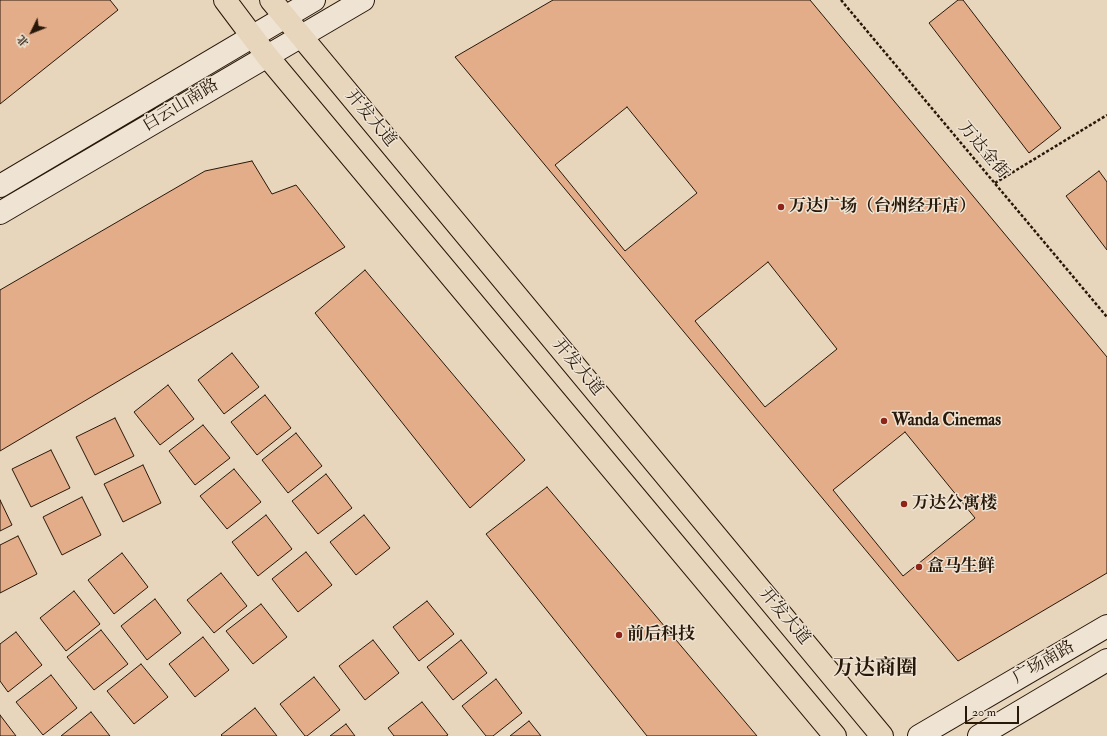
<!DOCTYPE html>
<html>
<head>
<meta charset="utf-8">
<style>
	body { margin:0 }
	#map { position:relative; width:1107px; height:736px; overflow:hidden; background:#e7d5bc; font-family:"IM FELL Double Pica","Noto Serif SC",serif }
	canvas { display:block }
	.north { position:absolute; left:12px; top:12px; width:40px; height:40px; -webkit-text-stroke:3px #efe4d3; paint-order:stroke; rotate:227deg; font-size:11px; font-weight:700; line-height:16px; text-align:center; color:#28180a }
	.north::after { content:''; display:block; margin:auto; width:14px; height:18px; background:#28180a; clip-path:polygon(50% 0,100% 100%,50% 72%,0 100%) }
	.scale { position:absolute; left:965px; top:706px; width:54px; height:18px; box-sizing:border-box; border:2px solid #28180a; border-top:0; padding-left:5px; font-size:12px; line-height:14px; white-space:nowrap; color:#28180a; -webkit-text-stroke:3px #efe4d3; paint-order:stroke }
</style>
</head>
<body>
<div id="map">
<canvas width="1107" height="736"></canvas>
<div class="north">北</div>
<div class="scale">20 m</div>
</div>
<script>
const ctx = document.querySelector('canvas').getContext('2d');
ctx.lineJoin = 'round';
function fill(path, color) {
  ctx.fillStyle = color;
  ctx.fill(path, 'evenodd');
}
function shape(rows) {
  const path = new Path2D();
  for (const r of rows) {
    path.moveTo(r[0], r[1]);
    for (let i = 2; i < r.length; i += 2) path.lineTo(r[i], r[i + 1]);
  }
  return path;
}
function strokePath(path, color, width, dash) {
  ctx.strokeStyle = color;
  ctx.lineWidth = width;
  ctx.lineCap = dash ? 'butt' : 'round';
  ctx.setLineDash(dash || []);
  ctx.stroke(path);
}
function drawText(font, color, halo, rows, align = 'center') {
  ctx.font = font + ' "IM FELL Double Pica","Noto Serif SC",serif';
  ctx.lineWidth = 3;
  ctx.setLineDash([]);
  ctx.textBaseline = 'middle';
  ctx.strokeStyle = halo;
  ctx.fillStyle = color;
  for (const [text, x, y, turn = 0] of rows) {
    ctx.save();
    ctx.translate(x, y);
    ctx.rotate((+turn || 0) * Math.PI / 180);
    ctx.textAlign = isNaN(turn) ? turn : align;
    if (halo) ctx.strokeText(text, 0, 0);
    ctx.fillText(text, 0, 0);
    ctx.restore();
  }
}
const building = shape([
	[0,0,110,0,118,10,0,104,0,0],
	[553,0,810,0,1107,357,1107,573,958,661,455,57,553,0],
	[958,0,963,0,1061,128,1029,153,929,23,958,0],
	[627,107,697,193,625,251,555,165,627,107],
	[252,161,272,194,296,185,345,247,0,451,0,290,205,171,252,161],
	[1099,171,1107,182,1107,250,1066,196,1099,171],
	[768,262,837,349,765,407,695,321,768,262],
	[365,270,525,460,470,508,315,313,365,270],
	[232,353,259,387,224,414,198,380,232,353],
	[168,385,194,419,160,445,134,412,168,385],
	[265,395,291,428,257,455,231,422,265,395],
	[115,418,134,456,95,475,76,437,115,418],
	[203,425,230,458,195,485,169,451,203,425],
	[905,432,975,518,903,576,833,490,905,432],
	[296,433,322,466,288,493,262,460,296,433],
	[51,450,70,488,31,507,12,469,51,450],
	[143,465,161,503,123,522,104,484,143,465],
	[234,469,261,502,227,529,200,496,234,469],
	[326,474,352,508,318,534,292,501,326,474],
	[547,487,757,736,647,736,486,534,547,487],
	[82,497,101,535,62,555,43,517,82,497],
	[0,500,12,525,0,531,0,500],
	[266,515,292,549,258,576,232,542,266,515],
	[364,515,390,548,356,575,330,542,364,515],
	[18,536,37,574,0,593,0,545,18,536],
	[306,552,332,585,298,612,272,579,306,552],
	[122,553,148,587,114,614,88,580,122,553],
	[221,573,247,606,214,633,187,600,221,573],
	[74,591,100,624,66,651,40,618,74,591],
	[155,599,181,633,147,660,121,626,155,599],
	[427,601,454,634,419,661,393,627,427,601],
	[261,604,287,637,253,664,226,631,261,604],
	[101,630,128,664,94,690,67,657,101,630],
	[16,632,42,665,8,692,0,681,0,644,16,632],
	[203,637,229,670,195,697,169,664,203,637],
	[373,640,399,673,365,700,339,666,373,640],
	[461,640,487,673,453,700,427,667,461,640],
	[141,664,168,697,134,724,107,691,141,664],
	[51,675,77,708,43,735,16,702,51,675],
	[314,677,340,710,307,736,305,736,280,704,314,677],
	[496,679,522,713,493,736,486,736,462,706,496,679],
	[422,702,448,735,446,736,394,736,388,728,422,702],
	[255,708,277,736,222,736,221,735,255,708],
	[91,712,110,736,61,736,91,712],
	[0,715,16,736,0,736,0,715],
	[529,721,541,736,510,736,529,721],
	[346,724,355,736,330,736,346,724]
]);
fill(building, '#e4ad8a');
strokePath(building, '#28180a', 1);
const secondary = shape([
	[0,186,314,0],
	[0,213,363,0],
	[919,736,1107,626],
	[979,736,1107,660]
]);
const primary = shape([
	[225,0,267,56,835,736],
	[271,0,882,736]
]);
strokePath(secondary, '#28180a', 24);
strokePath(primary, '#28180a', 24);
strokePath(shape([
	[841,0,1107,317],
	[995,183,1107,115]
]), '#28180a', 2.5, [3, 2]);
strokePath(secondary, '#efe4d3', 22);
strokePath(primary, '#e7d5bc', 22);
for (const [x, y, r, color] of [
	[781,207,4,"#8f2418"],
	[884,421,4,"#8f2418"],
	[904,504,4,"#8f2418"],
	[919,567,4,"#8f2418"],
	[619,635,4,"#8f2418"]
]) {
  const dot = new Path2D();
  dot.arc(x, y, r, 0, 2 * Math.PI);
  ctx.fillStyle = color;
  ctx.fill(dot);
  strokePath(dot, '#efe4d3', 1.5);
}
drawText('17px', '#28180a', '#efe4d3', [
	["白云山南路",181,106,-31],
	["开发大道",370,119,50],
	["万达金街",983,151,50],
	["开发大道",577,368,50],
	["开发大道",784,617,50],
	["广场南路",1044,663,-30]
]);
drawText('bold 17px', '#28180a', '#efe4d3', [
	["万达广场（台州经开店）",789,207],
	["Wanda Cinemas",892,421],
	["万达公寓楼",912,504],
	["盒马生鲜",927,567],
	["前后科技",627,635]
], 'left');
drawText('bold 21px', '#28180a', '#efe4d3', [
	["万达商圈",875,669]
]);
</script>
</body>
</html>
